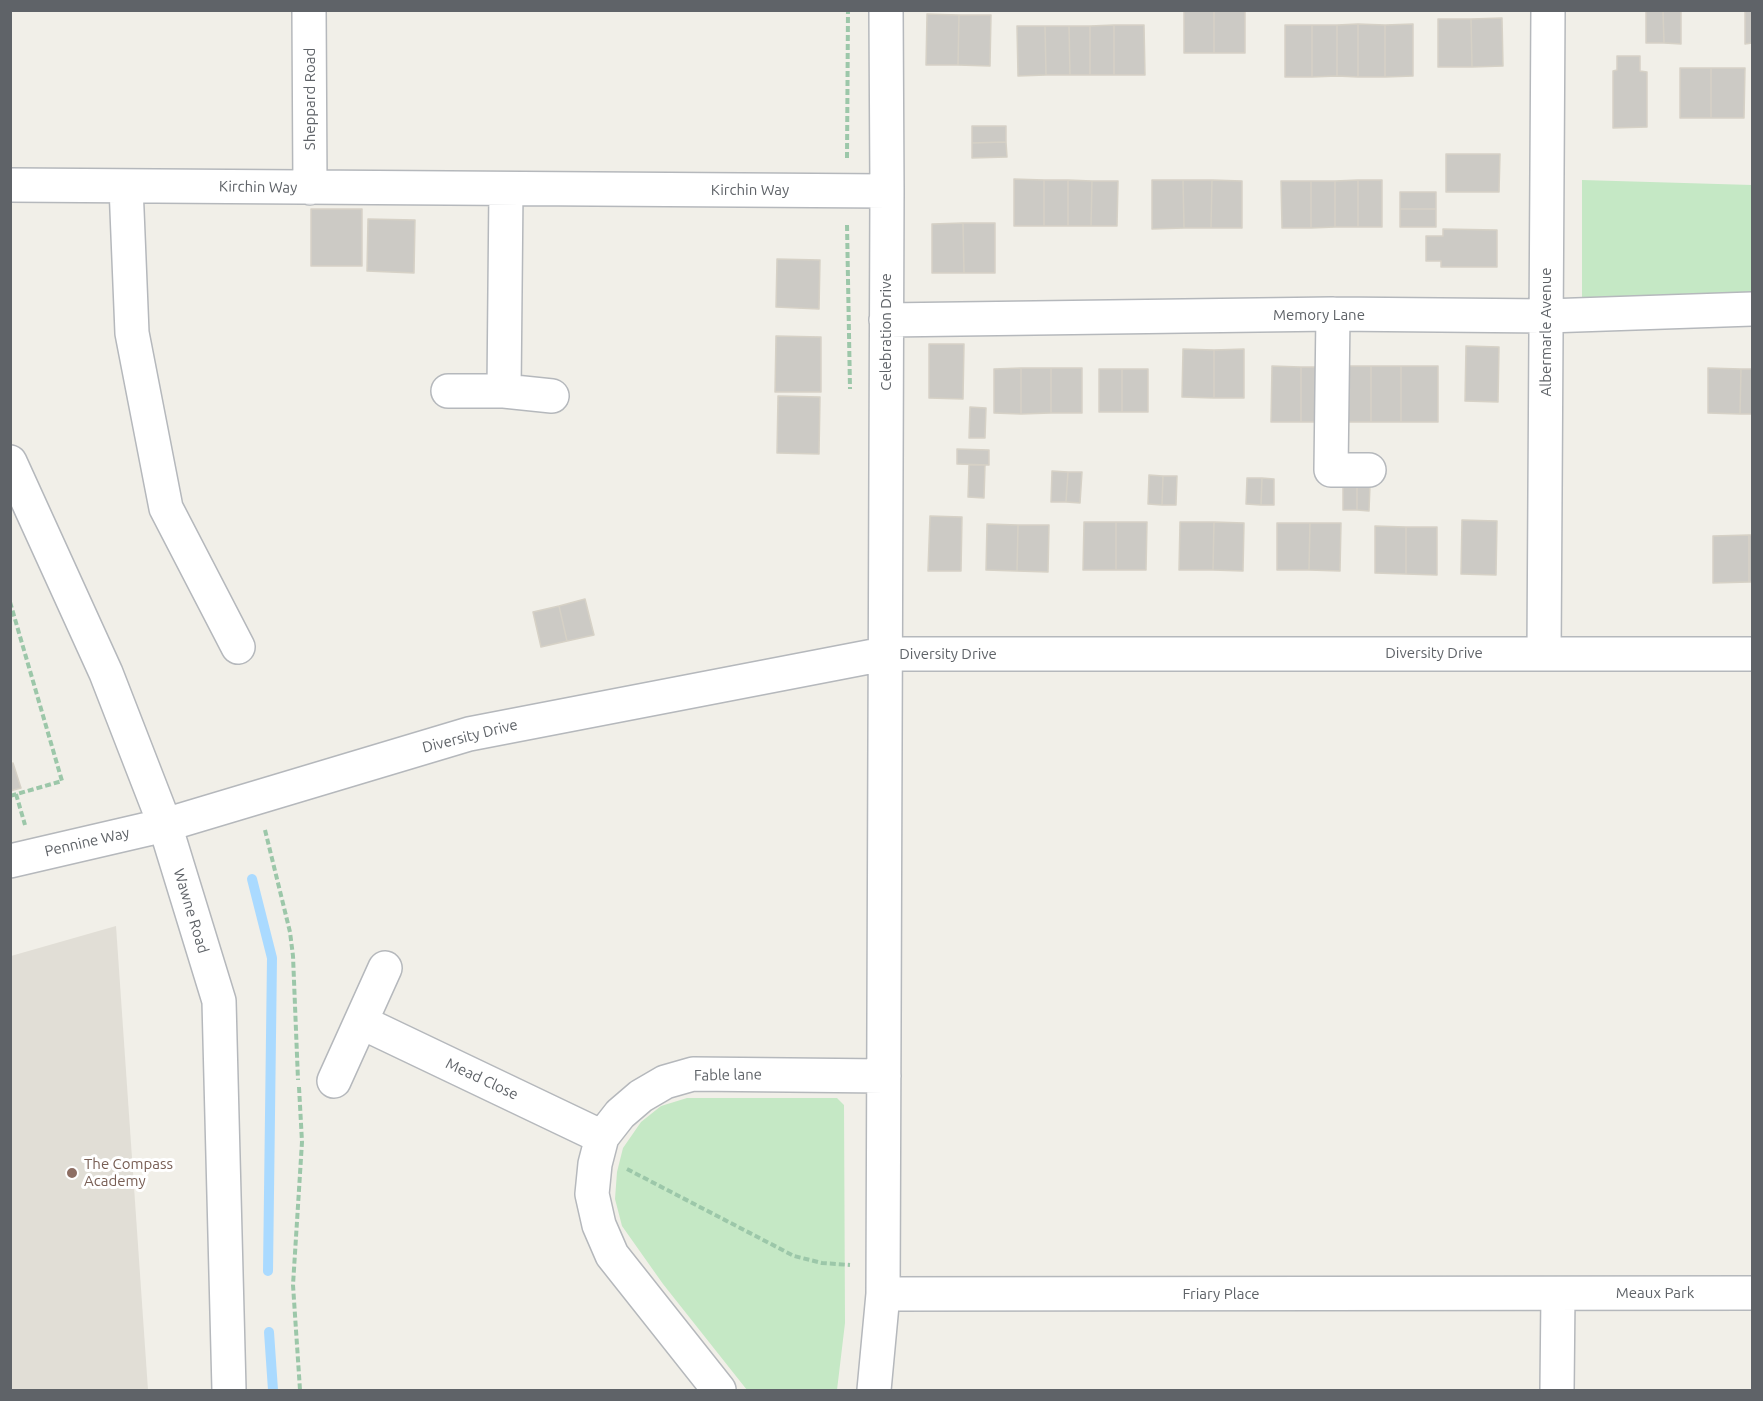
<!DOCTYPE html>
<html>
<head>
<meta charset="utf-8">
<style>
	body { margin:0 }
	#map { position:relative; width:1763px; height:1401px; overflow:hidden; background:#f1efe8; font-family:Ubuntu,sans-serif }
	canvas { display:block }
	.frame { position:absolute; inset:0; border:12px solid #5f6368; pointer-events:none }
</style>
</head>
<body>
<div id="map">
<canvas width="1763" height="1401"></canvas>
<div class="frame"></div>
</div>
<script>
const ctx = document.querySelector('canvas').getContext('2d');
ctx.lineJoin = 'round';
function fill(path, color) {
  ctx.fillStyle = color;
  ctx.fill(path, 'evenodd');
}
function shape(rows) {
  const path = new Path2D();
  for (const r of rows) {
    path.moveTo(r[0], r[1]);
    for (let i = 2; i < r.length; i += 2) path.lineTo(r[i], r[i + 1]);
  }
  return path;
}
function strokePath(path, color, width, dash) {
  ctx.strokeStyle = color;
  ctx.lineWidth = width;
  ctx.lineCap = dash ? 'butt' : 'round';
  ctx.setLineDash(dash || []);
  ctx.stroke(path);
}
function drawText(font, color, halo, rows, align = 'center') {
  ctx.font = font + ' Ubuntu,sans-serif';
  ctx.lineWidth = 6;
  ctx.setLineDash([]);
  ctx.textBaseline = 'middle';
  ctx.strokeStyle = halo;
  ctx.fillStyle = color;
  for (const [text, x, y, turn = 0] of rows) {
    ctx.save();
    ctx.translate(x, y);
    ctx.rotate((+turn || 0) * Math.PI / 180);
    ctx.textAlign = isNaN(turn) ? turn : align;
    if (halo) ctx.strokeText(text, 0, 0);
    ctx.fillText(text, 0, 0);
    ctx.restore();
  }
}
fill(shape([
	[116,926,148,1390,11,1390,11,956]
]), '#e1ded6');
fill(shape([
	[1582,180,1752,185,1752,296,1582,300],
	[687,1098,837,1098,844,1105,845,1323,837,1390,747,1390,663,1284,622,1226,615,1199,617,1172,623,1148,641,1122,661,1106]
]), '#c5e8c5');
strokePath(shape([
	[252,879,272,958,268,1271],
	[269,1332,273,1390]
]), '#aadaff', 10);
const building = shape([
	[1184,10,1214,10,1214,53,1184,53,1184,10],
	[1214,10,1245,10,1245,53,1214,53,1214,10],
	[1646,10,1663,10,1664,43,1646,43,1646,10],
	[1663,10,1681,10,1681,44,1664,43,1663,10],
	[1745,10,1752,10,1752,43,1745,44,1745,10],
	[927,14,959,15,958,65,926,65,927,14],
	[959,15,991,15,990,66,958,65,959,15],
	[1502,18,1503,66,1472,67,1471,19,1502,18],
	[1438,19,1471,19,1472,67,1438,67,1438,19],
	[1358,24,1385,25,1385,77,1358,77,1358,24],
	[1358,24,1358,77,1337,76,1337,25,1358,24],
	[1413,24,1413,76,1385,77,1385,25,1413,24],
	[1114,25,1144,25,1145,75,1114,75,1114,25],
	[1114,25,1114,75,1090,75,1090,26,1114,25],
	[1285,25,1312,25,1312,77,1285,77,1285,25],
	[1312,25,1337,25,1337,76,1312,77,1312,25],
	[1017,26,1045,26,1046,75,1018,76,1017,26],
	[1045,26,1069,26,1070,75,1046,75,1045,26],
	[1069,26,1090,26,1090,75,1070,75,1069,26],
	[1617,56,1640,56,1640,71,1647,72,1647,127,1613,128,1613,71,1617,70,1617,56],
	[1680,68,1711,68,1711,118,1680,118,1680,68],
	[1711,68,1745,68,1744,118,1711,118,1711,68],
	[972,126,1006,126,1006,142,972,143,972,126],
	[1006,142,1007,157,972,158,972,143,1006,142],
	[1446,154,1500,154,1499,192,1446,192,1446,154],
	[1014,179,1044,180,1044,226,1014,226,1014,179],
	[1044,180,1068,180,1068,226,1044,226,1044,180],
	[1068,180,1092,181,1091,226,1068,226,1068,180],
	[1152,180,1183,180,1184,228,1152,229,1152,180],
	[1183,180,1212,180,1211,228,1184,228,1183,180],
	[1212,180,1242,181,1242,228,1211,228,1212,180],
	[1358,180,1358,227,1335,227,1335,181,1358,180],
	[1358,180,1382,180,1382,227,1358,227,1358,180],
	[1092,181,1118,181,1117,226,1091,226,1092,181],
	[1281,181,1311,181,1311,228,1282,228,1281,181],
	[1311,181,1335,181,1335,227,1311,228,1311,181],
	[1400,192,1436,192,1436,209,1400,209,1400,192],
	[311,209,362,209,362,266,311,266,311,209],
	[1400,209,1436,209,1436,227,1400,227,1400,209],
	[368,219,415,220,414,273,367,271,368,219],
	[963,223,964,273,932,273,932,224,963,223],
	[963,223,995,223,995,273,964,273,963,223],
	[1443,229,1497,230,1497,267,1441,267,1441,261,1426,261,1426,236,1443,236,1443,229],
	[777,259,820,260,819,309,776,307,777,259],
	[776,336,821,337,821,392,775,392,776,336],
	[929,344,964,344,963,399,929,398,929,344],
	[1466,346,1499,347,1498,402,1465,401,1466,346],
	[1183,349,1214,350,1214,398,1182,397,1183,349],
	[1244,349,1244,398,1214,398,1214,350,1244,349],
	[1272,366,1301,367,1301,422,1271,422,1272,366],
	[1339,366,1371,366,1371,422,1339,422,1339,366],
	[1371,366,1401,366,1401,422,1371,422,1371,366],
	[1401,366,1438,366,1438,422,1401,422,1401,366],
	[1301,367,1329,367,1328,422,1301,422,1301,367],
	[1021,368,1051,368,1051,413,1021,414,1021,368],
	[1021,368,1021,414,994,413,994,369,1021,368],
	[1051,368,1082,368,1082,413,1051,413,1051,368],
	[1708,368,1741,369,1740,414,1708,413,1708,368],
	[1099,369,1122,369,1122,412,1099,412,1099,369],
	[1122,369,1148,369,1148,412,1122,412,1122,369],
	[1741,369,1752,369,1752,414,1740,414,1741,369],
	[778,396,820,397,819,454,777,453,778,396],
	[970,407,986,408,985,438,969,438,970,407],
	[957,449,989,450,989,465,957,464,957,449],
	[969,465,985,465,984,498,968,497,969,465],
	[1052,471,1068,472,1066,502,1051,502,1052,471],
	[1068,472,1082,472,1080,503,1066,502,1068,472],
	[1149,475,1163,476,1162,505,1148,504,1149,475],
	[1163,476,1177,476,1176,505,1162,505,1163,476],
	[1247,478,1262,478,1261,505,1246,504,1247,478],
	[1262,478,1274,479,1274,505,1261,505,1262,478],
	[1343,483,1357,484,1357,510,1343,510,1343,483],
	[1357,484,1370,485,1369,511,1357,510,1357,484],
	[930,516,962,517,961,571,928,571,930,516],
	[1462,520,1497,521,1496,575,1461,574,1462,520],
	[1084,522,1116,522,1116,570,1083,570,1084,522],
	[1116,522,1147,522,1146,570,1116,570,1116,522],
	[1180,522,1214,522,1213,570,1179,570,1180,522],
	[1214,522,1244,523,1243,571,1213,570,1214,522],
	[1277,523,1310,523,1309,570,1277,570,1277,523],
	[1310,523,1341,523,1340,571,1309,570,1310,523],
	[987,524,1018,525,1017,571,986,570,987,524],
	[1018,525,1049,525,1048,572,1017,571,1018,525],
	[1375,526,1406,527,1406,574,1375,573,1375,526],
	[1406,527,1437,527,1437,575,1406,574,1406,527],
	[1749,535,1752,535,1752,582,1749,582,1749,535],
	[1749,535,1749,582,1713,583,1713,536,1749,535],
	[585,599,594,635,567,641,559,606,585,599],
	[559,606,567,641,541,647,533,612,559,606],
	[13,763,21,788,10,791,10,764,13,763]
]);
fill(building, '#cccac5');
strokePath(building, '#d6d1c6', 1.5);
const minor = shape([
	[309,10,310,188],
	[10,185,887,191],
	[126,186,132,333,166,508,238,647],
	[1333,314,1331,470,1369,470],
	[886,320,1333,314,1547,316,1752,309],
	[448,391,504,391,506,189],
	[504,391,552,396],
	[10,462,106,673,165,825,219,1001,229,1390],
	[1544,653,1548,10],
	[10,861,165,825,469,734,884,654,1752,654],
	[361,1022,602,1137],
	[334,1081,385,968],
	[883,1294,1752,1293],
	[719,1390,612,1255,599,1225,592,1194,595,1164,602,1137,620,1114,641,1096,665,1082,693,1074,884,1076],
	[874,1390,883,1294,887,191,886,10],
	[1557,1390,1558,1294]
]);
strokePath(minor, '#b5b8bc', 36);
strokePath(shape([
	[847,158,848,10],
	[847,225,850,389],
	[10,602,62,781,10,796],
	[16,794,25,825],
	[265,830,290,932,293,956,298,1080],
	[299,1087,302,1142,293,1285,300,1390],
	[627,1169,794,1256,822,1263,850,1265]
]), '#9cc7a9', 4, [6, 3]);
strokePath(minor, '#fff', 33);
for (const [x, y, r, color] of [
	[72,1173,6,"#8d6e63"]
]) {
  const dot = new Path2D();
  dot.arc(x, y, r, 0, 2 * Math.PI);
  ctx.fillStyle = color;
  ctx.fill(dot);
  strokePath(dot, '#fff', 2);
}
drawText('15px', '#5f6368', '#fff', [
	["Sheppard Road",310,99,-90],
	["Kirchin Way",258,187,1],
	["Kirchin Way",750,190],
	["Memory Lane",1319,315],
	["Celebration Drive",886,332,-90],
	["Albermarle Avenue",1546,332,-90],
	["Diversity Drive",1434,653],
	["Diversity Drive",948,654],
	["Diversity Drive",470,736,-14],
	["Pennine Way",87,842,-13],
	["Wawne Road",191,911,73],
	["Fable lane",728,1075,-1],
	["Mead Close",482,1079,25],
	["Meaux Park",1655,1293],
	["Friary Place",1221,1294]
]);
drawText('15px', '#785e54', '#fff', [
	["The Compass",84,1164],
	["Academy",84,1181]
], 'left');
</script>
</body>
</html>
